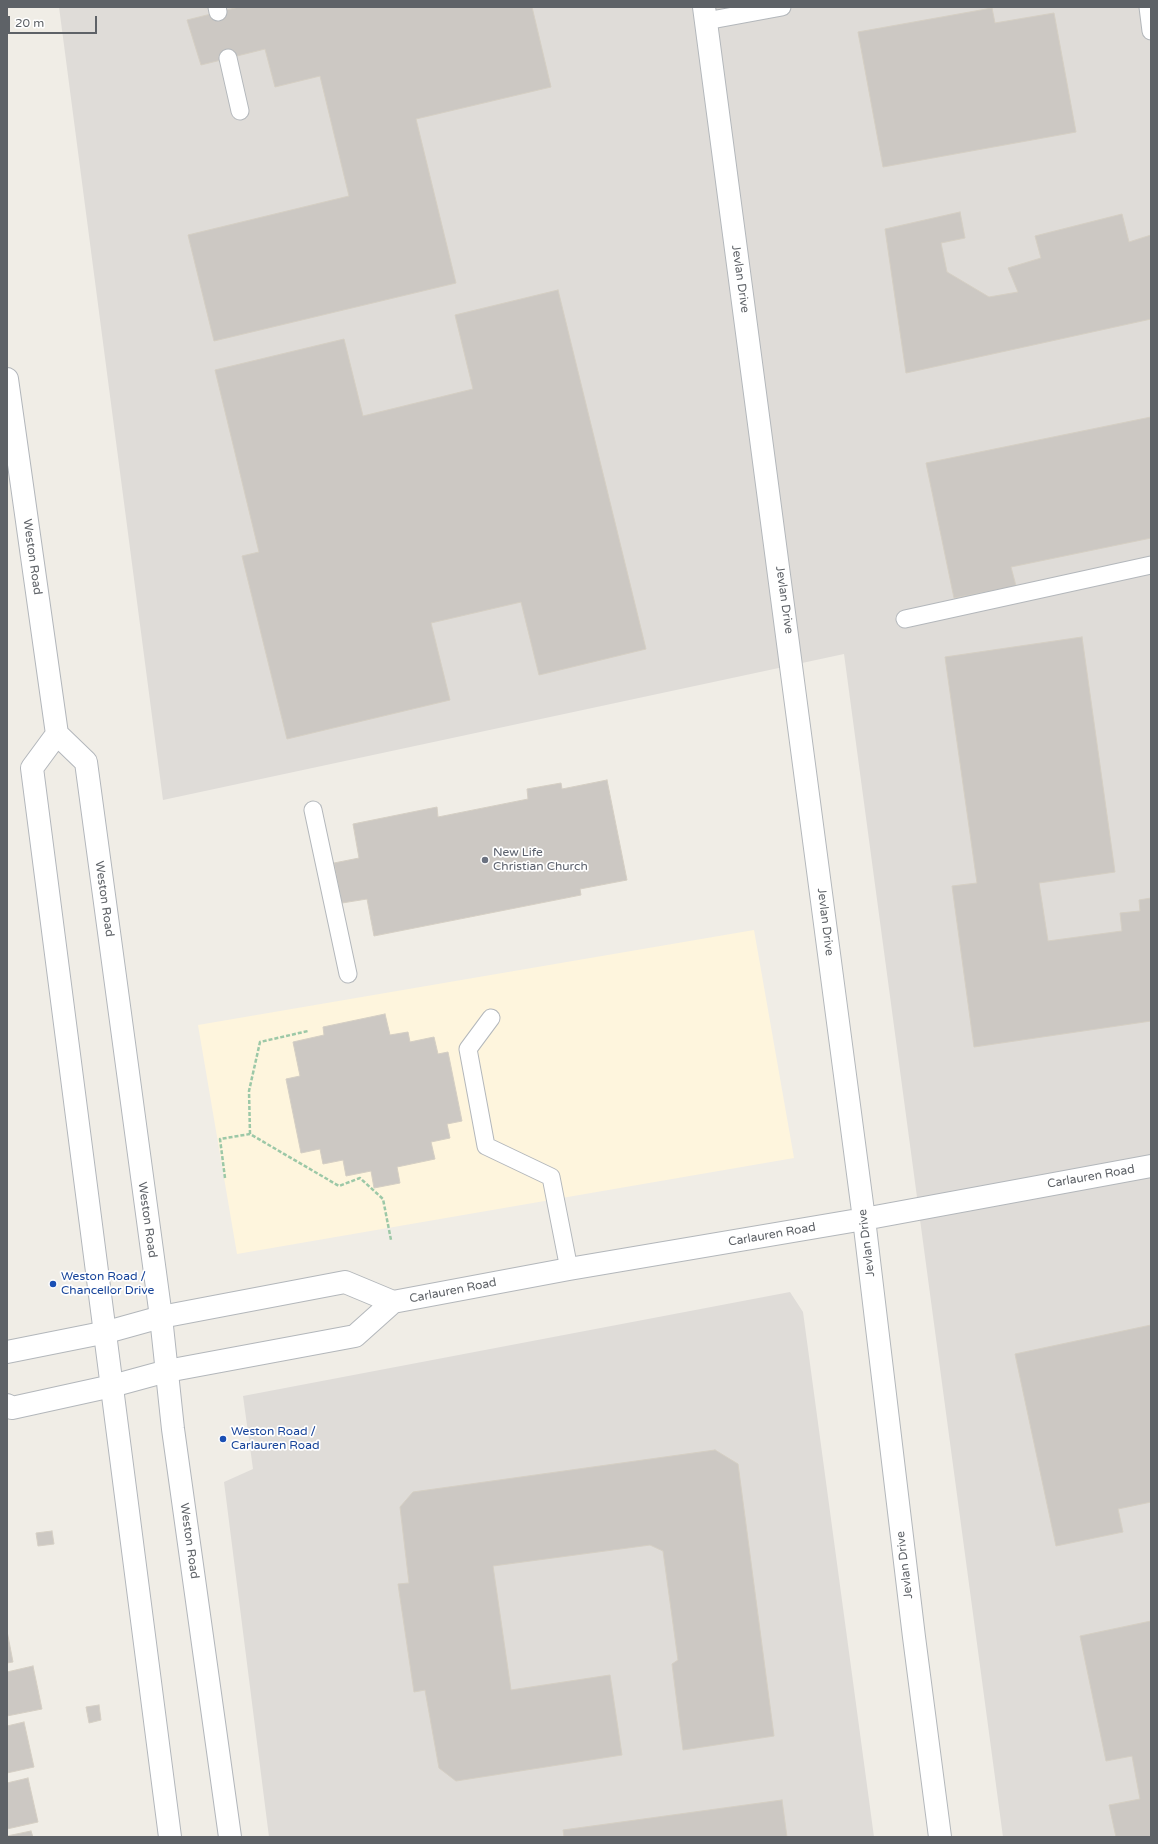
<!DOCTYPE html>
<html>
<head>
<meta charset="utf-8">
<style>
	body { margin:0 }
	#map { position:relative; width:1158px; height:1844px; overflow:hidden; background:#f0ede6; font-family:"Varela Round",sans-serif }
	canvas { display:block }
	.frame { position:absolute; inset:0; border:8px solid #5e6267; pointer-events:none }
	.scale { position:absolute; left:8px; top:16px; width:89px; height:18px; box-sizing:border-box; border:2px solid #5e6267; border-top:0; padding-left:5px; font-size:12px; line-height:14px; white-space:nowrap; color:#5e6267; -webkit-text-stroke:3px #fff; paint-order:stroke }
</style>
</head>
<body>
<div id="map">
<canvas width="1158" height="1844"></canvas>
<div class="frame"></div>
<div class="scale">20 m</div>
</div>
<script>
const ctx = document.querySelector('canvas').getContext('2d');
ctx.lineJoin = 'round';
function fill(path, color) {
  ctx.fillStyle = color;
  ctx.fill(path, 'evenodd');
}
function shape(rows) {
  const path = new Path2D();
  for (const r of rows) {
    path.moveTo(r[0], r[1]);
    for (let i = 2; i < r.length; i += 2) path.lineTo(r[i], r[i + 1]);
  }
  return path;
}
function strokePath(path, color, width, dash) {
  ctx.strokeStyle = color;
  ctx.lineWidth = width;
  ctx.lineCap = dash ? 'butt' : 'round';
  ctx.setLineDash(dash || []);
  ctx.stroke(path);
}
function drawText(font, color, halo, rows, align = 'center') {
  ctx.font = font + ' "Varela Round",sans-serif';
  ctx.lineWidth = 3.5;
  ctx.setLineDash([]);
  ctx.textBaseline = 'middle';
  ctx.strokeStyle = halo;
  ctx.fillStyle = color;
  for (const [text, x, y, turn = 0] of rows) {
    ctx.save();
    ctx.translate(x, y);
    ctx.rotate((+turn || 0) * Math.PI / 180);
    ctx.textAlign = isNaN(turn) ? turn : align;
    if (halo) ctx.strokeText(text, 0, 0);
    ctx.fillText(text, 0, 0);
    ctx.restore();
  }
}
fill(shape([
	[754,930,794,1158,237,1254,198,1025]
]), '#fef5dd');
fill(shape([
	[59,7,1151,7,1151,1837,1003,1837,844,654,163,800],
	[790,1292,803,1312,874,1837,269,1837,224,1482,253,1469,243,1396]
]), '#dfdcd8');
const building = shape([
	[239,7,532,7,551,87,416,119,456,283,214,341,188,235,349,196,320,76,275,87,265,49,201,65,187,20,239,7],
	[992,8,995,23,1054,13,1076,132,883,167,858,32,992,8],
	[960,212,965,238,941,243,947,272,989,297,1018,292,1008,268,1041,258,1035,236,1122,214,1129,242,1151,235,1151,319,906,373,885,229,960,212],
	[558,290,646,649,539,675,521,602,431,623,450,700,287,739,242,556,259,552,215,370,344,339,363,416,473,389,455,315,558,290],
	[1151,417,1151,538,1011,567,1016,586,954,598,926,463,1151,417],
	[1082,637,1115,872,1039,883,1048,941,1122,931,1120,913,1140,911,1139,900,1151,898,1151,1021,974,1047,952,886,977,883,945,657,1082,637],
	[607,780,627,880,580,889,581,895,374,936,367,899,342,903,334,863,359,858,353,824,437,807,438,817,528,799,527,789,561,783,562,789,607,780],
	[385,1014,390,1035,408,1032,410,1042,434,1037,438,1054,448,1052,462,1121,447,1124,450,1138,431,1142,435,1159,397,1167,400,1183,374,1188,371,1171,346,1176,343,1160,323,1164,320,1149,301,1153,286,1079,300,1076,293,1042,324,1035,323,1027,385,1014],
	[1151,1325,1151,1502,1118,1509,1123,1532,1056,1546,1015,1354,1151,1325],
	[715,1450,738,1464,774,1736,683,1750,672,1664,678,1660,663,1551,650,1545,493,1566,511,1690,610,1675,622,1755,456,1781,439,1768,425,1690,414,1692,398,1584,409,1583,400,1507,413,1492,715,1450],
	[52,1531,54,1544,38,1546,36,1533,52,1531],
	[1151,1621,1151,1837,1116,1837,1109,1805,1140,1799,1132,1756,1106,1761,1080,1636,1151,1621],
	[7,1631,13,1662,7,1663,7,1631],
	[33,1666,42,1709,7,1716,7,1672,33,1666],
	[99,1705,101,1720,89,1723,86,1707,99,1705],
	[24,1722,34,1767,7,1773,7,1726,24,1722],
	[28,1778,38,1822,7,1829,7,1783,28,1778],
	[782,1800,787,1837,564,1837,563,1830,782,1800],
	[31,1831,33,1837,7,1837,7,1836,31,1831]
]);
fill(building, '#ccc8c3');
strokePath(building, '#d5cfc4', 1);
const service = shape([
	[217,7,218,12],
	[1148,7,1151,31],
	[706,21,782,7],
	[228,58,240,111],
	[905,619,1151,565],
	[313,810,348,974],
	[491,1018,468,1049,486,1146,551,1177,569,1269]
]);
const minor = shape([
	[704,7,864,1219,914,1637,940,1837],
	[161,1317,345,1282,393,1302],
	[167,1371,355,1336,393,1302,569,1269,864,1219,1151,1166]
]);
const tertiary = shape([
	[7,1352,107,1332,161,1317],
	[7,1405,12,1408,112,1386,167,1371]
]);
const secondary = shape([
	[7,379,57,734,86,762,161,1317,173,1429,230,1837],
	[57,734,32,768,170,1837]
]);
strokePath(service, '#b3b7bb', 19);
strokePath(minor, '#b3b7bb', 24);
strokePath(tertiary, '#b3b7bb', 24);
strokePath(secondary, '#b2b6bb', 24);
strokePath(shape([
	[250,1134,249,1091,260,1042,308,1031],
	[225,1178,220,1139,250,1134,339,1186,360,1178,383,1199,391,1240]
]), '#9cc8a7', 2.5, [4, 2]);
strokePath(service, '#fff', 17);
strokePath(minor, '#fff', 22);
strokePath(tertiary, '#fff', 22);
strokePath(secondary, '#fff', 22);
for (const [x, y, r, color] of [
	[485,860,4,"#6b7280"],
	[53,1284,4,"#1a4fb4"],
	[223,1439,4,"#1a4fb4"]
]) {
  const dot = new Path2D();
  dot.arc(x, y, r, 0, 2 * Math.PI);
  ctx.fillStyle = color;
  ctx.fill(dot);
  strokePath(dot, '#fff', 1.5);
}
drawText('12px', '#5e6267', '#fff', [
	["Jevlan Drive",740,279,82],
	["Weston Road",32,557,82],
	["Jevlan Drive",784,600,82],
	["Weston Road",104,899,82],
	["Jevlan Drive",825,922,83],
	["Carlauren Road",1091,1177,-10],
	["Weston Road",147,1220,82],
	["Carlauren Road",772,1235,-10],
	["Jevlan Drive",867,1243,-97],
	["Carlauren Road",453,1291,-11],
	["Weston Road",189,1541,82],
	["Jevlan Drive",905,1565,-97]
]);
drawText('12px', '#5b616d', '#fff', [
	["New Life",493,853],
	["Christian Church",493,867]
], 'left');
drawText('12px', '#164399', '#fff', [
	["Weston Road /",61,1277],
	["Chancellor Drive",61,1291],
	["Weston Road /",231,1432],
	["Carlauren Road",231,1446]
], 'left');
</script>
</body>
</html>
